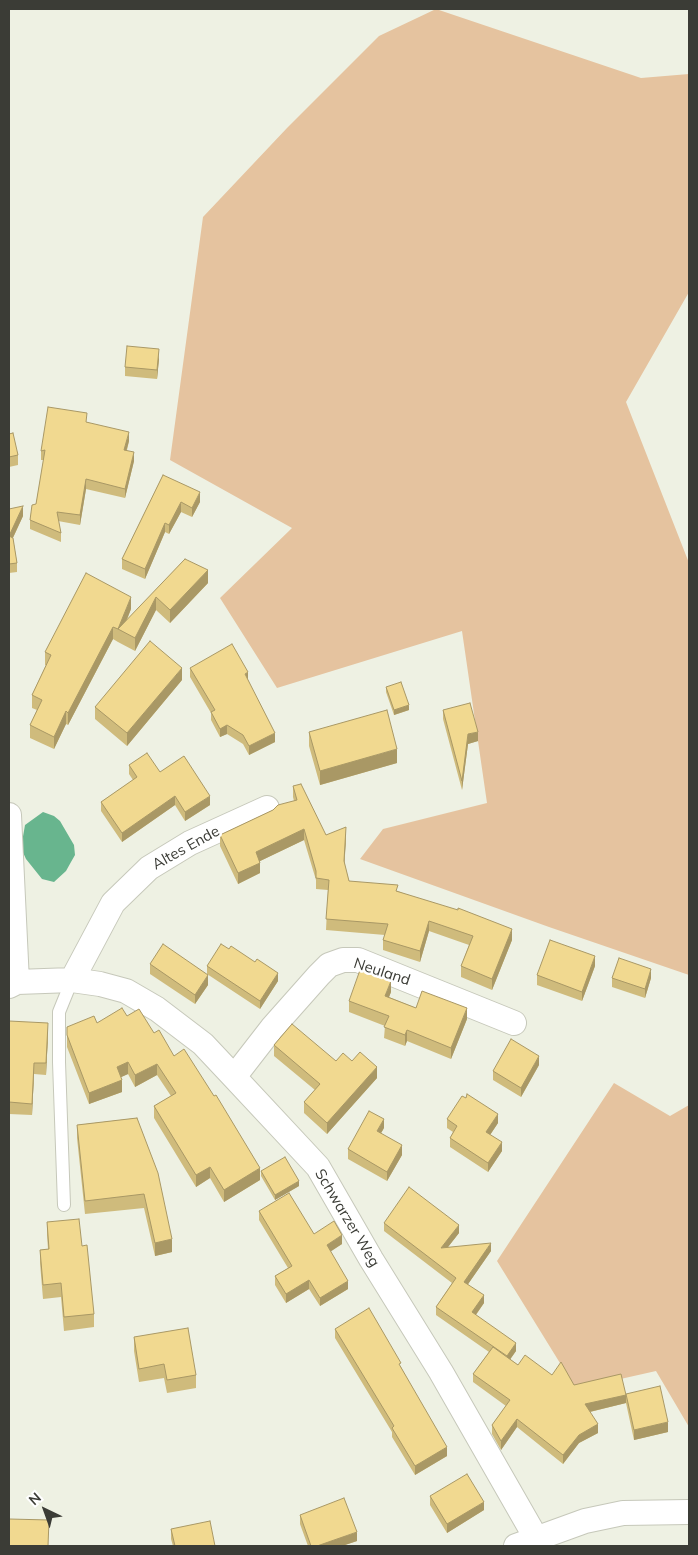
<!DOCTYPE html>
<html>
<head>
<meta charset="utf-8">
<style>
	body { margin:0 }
	#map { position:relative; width:698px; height:1555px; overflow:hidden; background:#eef1e3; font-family:Mulish,sans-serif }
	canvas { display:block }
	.frame { position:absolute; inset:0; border:10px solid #3b3c36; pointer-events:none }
	.north { position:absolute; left:20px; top:1485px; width:50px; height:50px; -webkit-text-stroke:4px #fff; paint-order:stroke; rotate:318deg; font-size:14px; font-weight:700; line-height:20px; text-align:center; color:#3b3c36 }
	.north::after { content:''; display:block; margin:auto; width:18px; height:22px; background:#3b3c36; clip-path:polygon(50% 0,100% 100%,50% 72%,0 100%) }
</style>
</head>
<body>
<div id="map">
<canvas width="698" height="1555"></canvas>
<div class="frame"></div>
<div class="north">N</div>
</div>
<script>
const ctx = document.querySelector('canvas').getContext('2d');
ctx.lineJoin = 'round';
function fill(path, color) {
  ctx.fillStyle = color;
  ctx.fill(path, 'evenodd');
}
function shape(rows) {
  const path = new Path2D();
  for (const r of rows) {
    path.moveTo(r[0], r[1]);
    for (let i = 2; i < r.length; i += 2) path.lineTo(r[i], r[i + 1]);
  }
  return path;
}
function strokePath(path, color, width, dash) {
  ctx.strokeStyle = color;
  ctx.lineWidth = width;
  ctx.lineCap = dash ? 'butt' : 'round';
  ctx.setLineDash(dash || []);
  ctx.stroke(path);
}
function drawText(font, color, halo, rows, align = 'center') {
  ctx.font = font + ' Mulish,sans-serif';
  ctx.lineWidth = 5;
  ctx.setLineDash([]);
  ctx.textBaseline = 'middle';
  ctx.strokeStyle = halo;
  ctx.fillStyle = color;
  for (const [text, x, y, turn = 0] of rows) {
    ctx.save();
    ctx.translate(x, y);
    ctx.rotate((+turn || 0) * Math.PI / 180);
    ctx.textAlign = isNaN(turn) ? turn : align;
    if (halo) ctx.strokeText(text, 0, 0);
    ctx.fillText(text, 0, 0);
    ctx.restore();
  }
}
fill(shape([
	[436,9,641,78,689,74,689,292,626,402,689,563,689,975,549,927,360,859,383,829,487,803,462,631,277,688,220,598,292,528,170,460,203,217,287,128,379,36],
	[614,1083,670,1116,689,1105,689,1427,656,1371,576,1389,497,1261]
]), '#e5c39f');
fill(shape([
	[43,812,54,816,60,821,74,845,75,855,71,862,66,871,54,882,42,879,26,859,21,848,25,825]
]), '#68b58e');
const lane = shape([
	[64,1205,59,1062,59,1012,72,980]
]);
const street = shape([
	[9,815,17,982,9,986],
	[72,980,113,903,149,868,190,843,267,808],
	[17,982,72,980,100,984,126,991,157,1009,203,1044,234,1077,318,1167,371,1259,441,1372,536,1538],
	[234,1077,272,1028,319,975,329,965,343,960,358,960,514,1023],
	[516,1546,585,1521,623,1513,689,1512]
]);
strokePath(lane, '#c6c8ba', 14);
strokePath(street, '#c6c8ba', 26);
strokePath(lane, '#fff', 12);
strokePath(street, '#fff', 24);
fill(shape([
	[159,359,157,379,125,376,125,367],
	[87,422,129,441,127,450,134,461,125,498,86,489,80,525,58,521,61,533,61,542,30,529,30,520,36,504,44,460,41,460,41,451],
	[9,434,18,455,18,465,9,467],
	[163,475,200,502,192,517,181,512,169,534,165,532,145,579,122,569,122,559],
	[9,509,23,516,13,538,17,563,17,572,9,573],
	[185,559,208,583,170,623,156,610,135,651,118,642,118,640,118,642,113,639,68,725,66,724,54,749,30,738,30,725,37,710,32,708,32,695,46,665,45,665,45,652,131,609,127,620],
	[190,668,248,680,275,742,249,755,243,744,227,734,220,737,211,720,211,713,190,677],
	[182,680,127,746,95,719,95,707],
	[386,687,409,710,394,715,386,692],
	[443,710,478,741,468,744,462,790,443,719],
	[309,732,397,763,320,785,309,746],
	[129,765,160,772,210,805,185,821,175,805,122,842,101,811,101,802,133,780,129,774],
	[293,786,326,835,346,838,344,863,349,881,398,891,512,940,492,990,461,977,461,966,469,945,429,931,420,962,383,950,383,940,385,935,326,930,328,890,316,889,316,880,304,840,260,861,260,873,238,884,220,846,220,835,273,810,294,801,293,797],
	[229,949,278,981,260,1009,207,974,207,966],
	[150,964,208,985,195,1004,150,974],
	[595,966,582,1001,537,985,537,975],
	[612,978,651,978,645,998,612,987],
	[391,992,389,997,416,1008,467,1019,451,1059,407,1041,405,1046,384,1038,385,1026,349,1012,349,1001],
	[127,1016,154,1033,174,1056,260,1180,224,1202,210,1178,196,1187,154,1118,154,1106,171,1096,157,1075,135,1087,128,1074,121,1077,122,1092,89,1104,67,1047,67,1027,97,1023],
	[9,1021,48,1035,46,1075,34,1074,32,1115,9,1114],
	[274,1045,336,1061,352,1061,377,1078,327,1134,304,1113,304,1102,315,1090,274,1056],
	[539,1065,521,1097,493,1080,493,1071],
	[137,1118,172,1252,155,1256,144,1208,85,1214,77,1138,77,1125],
	[447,1119,498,1123,490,1135,502,1151,488,1172,450,1147,450,1138,453,1132,447,1128],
	[384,1128,381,1133,402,1155,387,1181,348,1159,348,1149],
	[261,1171,299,1186,275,1200,261,1176],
	[259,1211,314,1234,342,1244,330,1251,348,1289,320,1306,309,1289,286,1303,275,1285,275,1276,288,1268,259,1220],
	[47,1222,82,1246,94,1314,94,1327,64,1331,61,1297,43,1299,40,1263,40,1250,48,1249,47,1235],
	[384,1223,459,1233,448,1247,491,1251,468,1284,484,1303,476,1315,516,1351,510,1359,518,1365,552,1375,574,1385,626,1395,668,1432,634,1440,626,1403,590,1412,598,1433,579,1443,563,1464,517,1427,501,1450,492,1434,492,1425,506,1406,473,1382,473,1374,489,1352,436,1315,436,1307,452,1283,384,1231],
	[335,1329,401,1367,447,1456,415,1475,392,1437,392,1432,335,1338],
	[134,1337,196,1375,196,1388,167,1393,164,1378,139,1382,134,1351],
	[430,1496,484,1510,447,1533,430,1505],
	[300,1515,357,1541,342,1546,308,1546,300,1524],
	[171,1529,215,1546,173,1546,171,1539]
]), '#cfbb7c');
fill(shape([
	[159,349,159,359,157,379,157,370],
	[129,432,129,441,124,459,124,450],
	[134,452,134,461,125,498,125,489],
	[86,479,86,489,80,525,80,515],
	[200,492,200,502,192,517,192,508],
	[181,502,181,512,169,534,169,525],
	[23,506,23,516,9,546,9,536],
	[165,523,165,532,145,579,145,569],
	[208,570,208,583,170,623,170,610],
	[131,597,131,609,122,631,118,629,118,642,118,629],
	[156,597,156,610,135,651,135,638],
	[113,627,113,639,68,725,68,713],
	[182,668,182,680,127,746,127,733],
	[248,672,248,681,245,674],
	[409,705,409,710,394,715,394,710],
	[66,711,66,724,54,749,54,737],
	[227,725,227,734,220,737,220,729],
	[478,732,478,741,468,744,462,790,462,781,468,734],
	[275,733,275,742,249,755,249,746],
	[397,749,397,763,320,785,320,771],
	[175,796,175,805,122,842,122,833],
	[210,796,210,805,185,821,185,812],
	[346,827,346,838,344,872,344,861],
	[304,829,304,840,256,863,256,852],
	[260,863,260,873,238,884,238,873],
	[429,921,429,931,420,962,420,951],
	[512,929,512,940,492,990,492,979],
	[595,956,595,966,582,1001,582,992],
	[651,969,651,978,645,998,645,989],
	[278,973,278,981,260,1009,260,1001],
	[208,975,208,985,195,1004,195,995],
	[391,981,391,992,385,1007,385,996],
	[467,1008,467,1019,451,1059,451,1048],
	[48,1023,48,1035,46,1075,46,1063],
	[407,1030,407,1041,405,1046,405,1035],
	[539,1056,539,1065,521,1097,521,1088],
	[128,1062,128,1074,117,1079,117,1067],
	[34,1063,34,1074,32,1115,32,1104],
	[157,1064,157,1075,135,1087,135,1075],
	[377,1067,377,1078,327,1134,327,1123],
	[122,1080,122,1092,89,1104,89,1093],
	[498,1114,498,1123,486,1141,486,1132],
	[384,1119,384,1128,377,1140,377,1131],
	[502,1142,502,1151,488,1172,488,1163],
	[402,1145,402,1155,387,1181,387,1172],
	[210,1167,210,1178,196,1187,196,1175],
	[260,1168,260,1180,224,1202,224,1190],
	[299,1181,299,1186,275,1200,275,1195],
	[459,1225,459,1233,441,1256,441,1248],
	[342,1235,342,1244,327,1254,327,1245],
	[172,1239,172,1252,155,1256,155,1243],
	[491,1243,491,1251,464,1290,464,1282],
	[309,1280,309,1289,286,1303,286,1294],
	[348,1281,348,1289,320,1306,320,1298],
	[484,1295,484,1303,472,1320,472,1312],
	[516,1343,516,1351,507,1364,507,1356],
	[626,1395,626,1403,585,1413,585,1404],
	[517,1419,517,1427,501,1450,501,1441],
	[668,1422,668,1432,634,1440,634,1430],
	[598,1424,598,1433,579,1443,563,1464,563,1455,579,1435],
	[447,1447,447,1456,415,1475,415,1466],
	[484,1502,484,1510,447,1533,447,1524],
	[357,1532,357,1541,342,1546,317,1546]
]), '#a99865');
const building = shape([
	[127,346,159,349,157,370,125,367,127,346],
	[48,407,87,413,86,422,129,432,124,450,134,452,125,489,86,479,80,515,57,512,61,533,30,520,32,505,36,504,45,450,41,451,48,407],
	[13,433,18,455,9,457,9,434,13,433],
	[163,475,200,492,192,508,181,502,169,525,165,523,145,569,122,559,163,475],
	[23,506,9,536,13,538,17,563,9,564,9,509,23,506],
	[185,559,208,570,170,610,156,597,135,638,118,629,185,559],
	[86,573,131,597,118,629,113,627,68,713,66,711,54,737,30,725,42,700,32,695,51,655,45,652,86,573],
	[150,641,182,668,127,733,95,707,150,641],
	[232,644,248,672,245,674,275,733,249,746,243,735,227,725,220,729,211,712,215,710,190,668,232,644],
	[401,682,409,705,394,710,386,687,401,682],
	[470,703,478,732,468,734,462,781,443,710,470,703],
	[387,710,397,749,320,771,309,732,387,710],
	[147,753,160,772,184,756,210,796,185,812,175,796,122,833,101,802,137,777,129,765,147,753],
	[301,784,326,835,346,827,344,861,349,881,398,885,396,891,458,910,458,908,512,929,492,979,461,966,473,936,429,921,420,951,383,940,388,924,326,919,329,880,316,878,316,871,304,829,256,852,260,863,238,873,220,835,273,810,278,805,297,800,293,786,301,784],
	[550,940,595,956,582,992,537,975,550,940],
	[163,944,208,975,195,995,150,964,163,944],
	[221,944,229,949,231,946,255,962,257,959,278,973,260,1001,207,966,221,944],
	[619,958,651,969,645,989,612,978,619,958],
	[360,970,391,981,385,996,416,1008,422,991,467,1008,451,1048,407,1030,405,1035,384,1027,389,1016,349,1001,360,970],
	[122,1008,127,1016,139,1009,154,1033,159,1030,174,1056,184,1049,214,1096,216,1095,260,1168,224,1190,210,1167,196,1175,154,1106,176,1093,157,1064,135,1075,128,1062,117,1067,122,1080,89,1093,67,1035,67,1027,94,1016,97,1023,122,1008],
	[9,1021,48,1023,46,1063,34,1063,32,1104,9,1102,9,1021],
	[292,1024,336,1061,343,1053,352,1061,360,1052,377,1067,327,1123,304,1102,320,1084,274,1045,292,1024],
	[511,1039,539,1056,521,1088,493,1071,511,1039],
	[467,1094,498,1114,486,1132,502,1142,488,1163,450,1138,457,1126,447,1119,462,1096,466,1098,467,1094],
	[369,1111,384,1119,377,1131,402,1145,387,1172,348,1149,369,1111],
	[137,1118,158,1173,172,1239,155,1243,144,1194,85,1201,77,1125,137,1118],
	[285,1157,299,1181,275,1195,261,1171,285,1157],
	[409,1187,459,1225,441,1248,491,1243,464,1282,484,1295,472,1312,516,1343,507,1356,436,1307,456,1278,384,1223,409,1187],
	[289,1193,314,1234,334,1221,342,1235,327,1245,348,1281,320,1298,309,1280,286,1294,275,1276,292,1266,259,1211,289,1193],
	[79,1219,82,1246,87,1245,94,1314,64,1317,61,1283,43,1285,40,1250,49,1249,47,1222,79,1219],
	[369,1308,401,1363,399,1364,447,1447,415,1466,392,1428,394,1426,335,1329,369,1308],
	[188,1328,196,1375,167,1380,164,1364,139,1369,134,1337,188,1328],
	[493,1347,518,1365,525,1355,552,1375,561,1362,574,1385,621,1374,626,1395,585,1404,598,1424,579,1435,563,1455,517,1419,501,1441,492,1425,510,1400,473,1374,493,1347],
	[660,1386,668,1422,634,1430,626,1394,660,1386],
	[467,1474,484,1502,447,1524,430,1496,467,1474],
	[344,1498,357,1532,317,1546,311,1546,300,1515,344,1498],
	[9,1519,49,1520,48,1546,9,1546,9,1519],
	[210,1521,215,1546,175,1546,171,1529,210,1521]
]);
fill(building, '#f1d990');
strokePath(building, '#a99865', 1);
drawText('15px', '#3b3c36', '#fff', [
	["Altes Ende",186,848,-29],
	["Neuland",382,972,18],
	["Schwarzer Weg",347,1218,59]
]);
</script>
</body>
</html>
